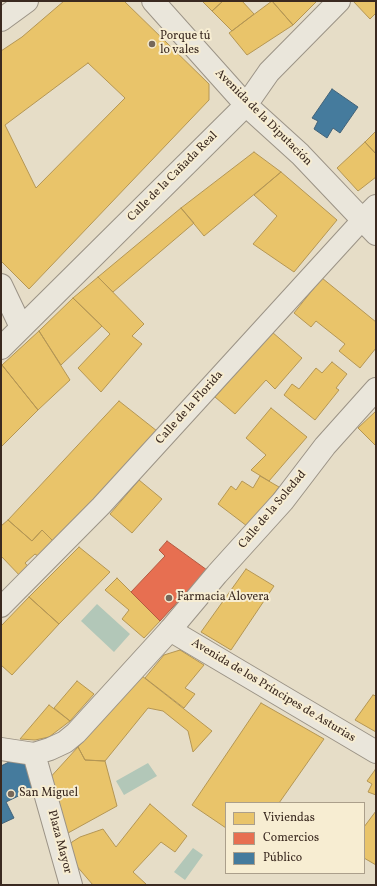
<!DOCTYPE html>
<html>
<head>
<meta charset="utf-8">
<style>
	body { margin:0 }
	#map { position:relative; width:377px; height:886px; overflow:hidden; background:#e6ddc7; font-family:Vollkorn,serif }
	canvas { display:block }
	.frame { position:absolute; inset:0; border:2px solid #3a2920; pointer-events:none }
	.legend { position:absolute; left:225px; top:802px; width:140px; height:72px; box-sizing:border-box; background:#f7edd2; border:1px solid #ab9f8b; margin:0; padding:5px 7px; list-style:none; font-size:12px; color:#3a2920 }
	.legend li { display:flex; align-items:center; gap:8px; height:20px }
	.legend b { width:20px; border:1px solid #ab9f8b }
</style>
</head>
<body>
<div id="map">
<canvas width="377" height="886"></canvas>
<div class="frame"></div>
<ul class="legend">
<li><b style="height:11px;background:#e9c46a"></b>Viviendas</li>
<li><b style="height:11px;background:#e76f51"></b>Comercios</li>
<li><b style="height:11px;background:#457b9d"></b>Público</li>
</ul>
</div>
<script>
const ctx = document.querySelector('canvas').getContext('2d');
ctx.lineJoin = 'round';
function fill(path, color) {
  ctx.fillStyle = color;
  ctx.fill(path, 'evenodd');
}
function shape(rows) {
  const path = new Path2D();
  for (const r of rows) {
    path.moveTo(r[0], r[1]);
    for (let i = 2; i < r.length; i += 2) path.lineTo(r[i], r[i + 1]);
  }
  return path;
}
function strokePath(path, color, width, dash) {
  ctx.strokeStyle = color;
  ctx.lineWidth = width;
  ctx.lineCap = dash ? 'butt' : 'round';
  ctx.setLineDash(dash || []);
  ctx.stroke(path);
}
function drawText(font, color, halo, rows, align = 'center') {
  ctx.font = font + ' Vollkorn,serif';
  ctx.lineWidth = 4;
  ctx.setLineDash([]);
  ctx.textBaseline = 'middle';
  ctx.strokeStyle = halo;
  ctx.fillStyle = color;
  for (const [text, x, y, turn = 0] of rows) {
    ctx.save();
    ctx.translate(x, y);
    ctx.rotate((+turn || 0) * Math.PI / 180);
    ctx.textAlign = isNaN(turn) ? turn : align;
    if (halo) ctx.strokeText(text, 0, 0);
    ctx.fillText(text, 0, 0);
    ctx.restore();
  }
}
fill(shape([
	[97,604,130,634,114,652,81,621],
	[148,763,157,776,124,795,116,781],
	[193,848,203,855,185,880,174,872]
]), '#b2c7b8');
const homes = shape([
	[64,1,124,1,209,84,209,100,29,289,1,261,1,51,22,37,64,1],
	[88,63,125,98,36,188,5,125,88,63],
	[202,1,223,1,212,11,202,1],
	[223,1,242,1,254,14,232,31,212,11,223,1],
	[272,1,293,25,247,55,229,33,272,1],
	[272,1,317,1,293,25,272,1],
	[353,1,376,1,376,13,370,19,353,1],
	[376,131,376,154,365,142,376,131],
	[365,142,376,154,376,177,358,191,337,168,365,142],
	[254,152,281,172,204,236,181,208,254,152],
	[281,172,337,220,294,272,253,244,277,216,254,195,281,172],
	[181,208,194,223,113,292,98,277,181,208],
	[98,277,144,324,132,336,142,344,101,392,78,368,110,334,73,298,98,277],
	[322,278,376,322,376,348,360,368,339,351,345,344,316,321,311,327,294,313,322,278],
	[73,298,102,326,61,365,39,331,73,298],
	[39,331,70,380,38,410,2,365,39,331],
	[272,332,302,358,275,389,266,380,235,414,215,397,272,332],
	[332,362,347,374,336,388,339,390,315,420,284,395,292,384,299,389,316,368,322,373,332,362],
	[2,365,38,410,1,447,1,366,2,365],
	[119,401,157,431,56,544,42,530,32,541,8,520,119,401],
	[271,408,307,437,269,481,251,470,266,455,246,438,271,408],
	[376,411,376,446,358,428,376,411],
	[260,476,279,487,262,510,247,526,218,504,231,486,236,490,242,481,253,488,260,476],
	[139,480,162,499,132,533,110,514,139,480],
	[8,520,32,541,42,530,56,544,42,559,35,554,25,563,32,571,23,579,1,556,1,526,8,520],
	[79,547,110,572,59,624,29,597,79,547],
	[246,569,274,586,231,650,201,632,246,569],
	[117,578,160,621,144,638,122,619,129,610,105,590,117,578],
	[29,597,59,624,12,675,1,665,1,626,29,597],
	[180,650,204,665,185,688,195,694,184,708,145,678,164,655,180,650],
	[142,676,212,731,193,752,188,731,163,711,148,708,105,761,85,760,78,747,142,676],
	[77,681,94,694,70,721,54,708,77,681],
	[373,695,376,696,376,732,355,720,373,695],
	[261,703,324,739,279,803,226,803,226,828,192,805,261,703],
	[49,705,70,721,49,737,35,740,20,739,49,705],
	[78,747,85,760,105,761,117,806,68,833,47,781,78,747],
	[375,770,376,771,376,795,368,792,372,784,367,781,375,770],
	[150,804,187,836,175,852,161,842,133,872,146,884,145,885,93,885,69,857,68,847,72,842,80,837,103,829,116,847,150,804],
	[376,811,376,865,364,858,364,827,376,811]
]);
fill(homes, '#e9c46a');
strokePath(homes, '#b49654', 1);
const shops = shape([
	[167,541,207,570,160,621,131,592,165,556,159,550,167,541]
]);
fill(shops, '#e76f51');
strokePath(shops, '#b35a42', 1);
const public = shape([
	[332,89,358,107,340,133,333,128,327,138,314,129,318,121,312,118,332,89],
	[21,756,37,787,6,802,14,818,1,824,1,766,21,756]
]);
fill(public, '#457b9d');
strokePath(public, '#426278', 1);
const pedestrian = shape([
	[1,607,101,506,363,219]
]);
const minor = shape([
	[153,1,246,105,300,154,376,234],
	[1,20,27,1],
	[363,219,376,206],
	[1,285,21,327],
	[1,348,246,105,269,72,339,1],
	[1,749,34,754,50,749,65,742,76,733,170,630,217,574,283,501,325,446,376,389],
	[34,754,71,885]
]);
const tertiary = shape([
	[170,630,376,752]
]);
strokePath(pedestrian, '#9b9386', 22);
strokePath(minor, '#9b9386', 24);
strokePath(tertiary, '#9b9386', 24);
strokePath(pedestrian, '#eae6db', 20);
strokePath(minor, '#eae6db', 22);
strokePath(tertiary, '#eae6db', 22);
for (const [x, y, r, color] of [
	[152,44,4,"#76685a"],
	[169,598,4,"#76685a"],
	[11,794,4,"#76685a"]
]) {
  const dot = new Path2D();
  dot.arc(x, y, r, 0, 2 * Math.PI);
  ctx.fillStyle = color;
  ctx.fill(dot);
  strokePath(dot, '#f7edd2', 1.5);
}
drawText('12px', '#3a2920', '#f7edd2', [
	["Porque tú",160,37],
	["lo vales",160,51],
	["Farmacia Alovera",177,598],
	["San Miguel",19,794]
], 'left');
drawText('12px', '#3a2920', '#f7edd2', [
	["Avenida de la Diputación",263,118,45],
	["Calle de la Cañada Real",173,177,-45],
	["Calle de la Florida",190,408,-48],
	["Calle de la Soledad",273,510,-50],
	["Avenida de los Príncipes de Asturias",273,691,31],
	["Plaza Mayor",59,842,75]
]);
</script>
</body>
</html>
